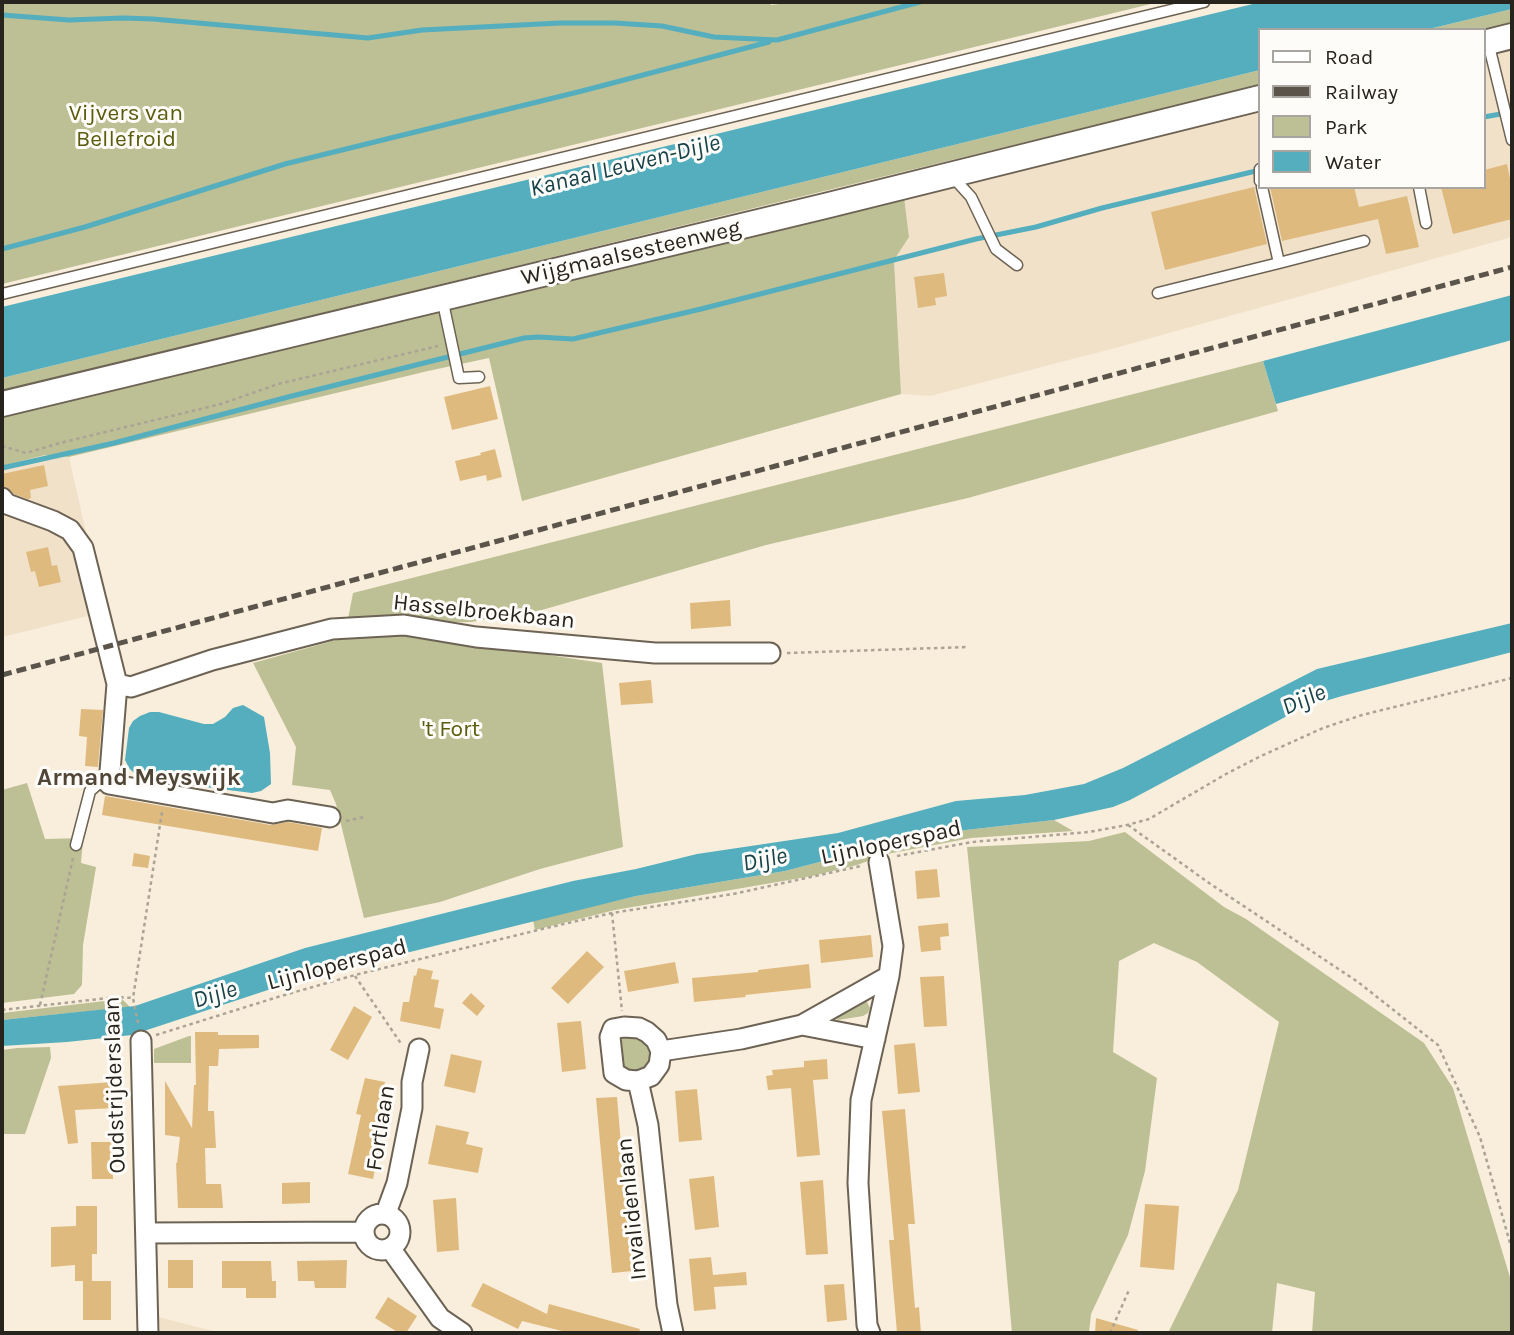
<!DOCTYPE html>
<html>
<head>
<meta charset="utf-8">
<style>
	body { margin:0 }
	#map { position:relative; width:1514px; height:1335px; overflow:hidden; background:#f9eedc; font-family:Karla,sans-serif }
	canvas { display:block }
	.frame { position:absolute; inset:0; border:4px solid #27231d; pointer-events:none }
	.legend { position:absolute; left:1258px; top:28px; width:228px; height:161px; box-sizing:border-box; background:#fefcf9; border:2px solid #a8a5a1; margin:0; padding:9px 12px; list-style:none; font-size:21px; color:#27231d }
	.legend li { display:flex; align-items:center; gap:14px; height:35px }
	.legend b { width:35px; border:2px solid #a8a5a1 }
</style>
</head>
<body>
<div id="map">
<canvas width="1514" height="1335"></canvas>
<div class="frame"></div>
<ul class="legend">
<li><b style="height:9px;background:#fff"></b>Road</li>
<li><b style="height:9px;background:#5a544b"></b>Railway</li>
<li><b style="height:19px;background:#bdbf94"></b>Park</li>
<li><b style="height:19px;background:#54aebe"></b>Water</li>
</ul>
</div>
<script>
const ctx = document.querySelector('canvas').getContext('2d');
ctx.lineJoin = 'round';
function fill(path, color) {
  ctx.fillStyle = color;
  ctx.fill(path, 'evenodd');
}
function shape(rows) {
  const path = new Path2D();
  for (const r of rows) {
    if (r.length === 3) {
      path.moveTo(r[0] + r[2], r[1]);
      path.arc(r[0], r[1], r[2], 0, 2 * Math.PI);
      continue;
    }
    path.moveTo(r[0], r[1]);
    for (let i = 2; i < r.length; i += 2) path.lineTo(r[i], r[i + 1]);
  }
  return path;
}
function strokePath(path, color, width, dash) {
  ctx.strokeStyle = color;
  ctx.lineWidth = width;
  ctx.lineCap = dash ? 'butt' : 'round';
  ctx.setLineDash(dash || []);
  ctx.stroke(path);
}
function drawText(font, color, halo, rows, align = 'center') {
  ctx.font = font + ' Karla,sans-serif';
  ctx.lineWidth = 6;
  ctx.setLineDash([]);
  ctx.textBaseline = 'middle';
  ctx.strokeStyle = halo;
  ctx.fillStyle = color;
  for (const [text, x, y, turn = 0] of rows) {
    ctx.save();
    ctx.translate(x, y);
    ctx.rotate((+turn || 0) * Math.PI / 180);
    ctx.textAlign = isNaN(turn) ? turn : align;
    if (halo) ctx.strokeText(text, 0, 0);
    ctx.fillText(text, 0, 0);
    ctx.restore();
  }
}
fill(shape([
	[1512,49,1512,237,1119,347,930,396,901,394,894,260,909,237,904,197,1260,110,1260,187,1484,187,1484,56],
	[45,455,69,457,104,612,2,637,2,466],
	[159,1317,205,1329,221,1333,160,1333]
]), '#f1e1c9');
fill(shape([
	[2,2,771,2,771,5,795,2,1159,2,2,284],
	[1512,9,1512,23,1484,30,1425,30],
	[1260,70,1260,85,2,391,2,378],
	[904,197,909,237,894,260,901,394,522,501,489,358,428,371,69,457,45,455,2,466,2,414],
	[1263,361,1278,411,968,498,766,545,542,610,471,622,347,624,353,593],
	[409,634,602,663,623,847,540,869,440,902,364,918,336,804,330,790,292,785,296,747,253,663,336,640],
	[27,783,45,839,83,838,81,863,96,867,83,945,82,985,74,994,2,1003,2,790],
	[1054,820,1073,831,971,838,887,854,857,865,812,876,615,910,535,930,533,920,636,896,785,871,839,857,884,844,922,835],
	[1125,832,1224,907,1246,919,1424,1043,1453,1088,1512,1284,1512,1333,1312,1333,1315,1292,1277,1283,1272,1333,1168,1333,1238,1190,1279,1022,1197,962,1154,943,1119,961,1113,1052,1157,1078,1145,1171,1128,1235,1091,1314,1089,1333,1012,1333,981,987,967,847,1089,841],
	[122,999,130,1007,2,1020,2,1013],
	[861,1001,867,1002,870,1008,868,1013,863,1016,838,1020,834,1017],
	[620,1035,643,1038,651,1049,648,1062,641,1072,629,1073,623,1069],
	[189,1036,191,1036,191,1063,154,1063,154,1049],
	[50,1047,51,1058,25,1134,2,1134,2,1050,17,1048]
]), '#bdbf94');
fill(shape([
	[1261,2,1512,2,1512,9,1425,30,1260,30,1260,70,2,378,2,307],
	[1512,295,1512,340,1276,404,1263,361],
	[1512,623,1512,652,1342,696,1302,708,1130,800,1113,807,1054,820,922,835,884,844,839,857,785,871,636,896,301,979,132,1035,67,1042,2,1046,2,1020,135,1006,305,948,573,881,636,869,697,854,838,833,956,801,1025,795,1084,784,1123,768,1317,669],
	[243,705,264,717,270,753,271,784,261,791,252,793,196,786,145,777,134,773,129,768,125,760,129,728,133,721,140,716,150,712,159,712,204,724,213,724,225,717,233,708]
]), '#54aebe');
strokePath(shape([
	[2,15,69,20,123,18,153,19,368,38,422,30,560,23,615,23,662,26,714,37,777,40,920,2],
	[1484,117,1512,112],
	[2,249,85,227,285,164,582,91,769,42],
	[2,468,114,443,292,396,524,338,538,337,573,339,701,309,976,239,1036,227,1102,208,1260,170]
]), '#54aebe', 5);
fill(shape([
	[1507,164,1512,188,1512,219,1453,234,1441,187,1484,187,1484,170],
	[1254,187,1267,244,1165,270,1151,212],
	[1270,187,1354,187,1359,207,1407,196,1419,247,1386,254,1378,219,1282,241],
	[944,273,947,296,935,298,936,305,918,308,914,277],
	[490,386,498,419,452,430,444,397],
	[495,449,502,477,487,481,486,475,460,481,455,461,481,455,480,453],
	[44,465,48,486,30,490,31,498,28,499,14,494,7,487,2,486,2,474],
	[48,547,52,566,57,565,61,582,39,587,35,571,31,572,26,552],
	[730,600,731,626,691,629,690,603],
	[651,680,653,703,621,705,619,683],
	[81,709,103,710,98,767,85,766,87,737,79,736],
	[105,796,271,825,288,822,322,828,318,851,102,815],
	[134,853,150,856,148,868,132,866],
	[937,869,940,897,917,899,915,871],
	[948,923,949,936,940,937,941,950,921,952,918,926],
	[871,935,873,957,821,963,819,940],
	[587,951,604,967,568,1004,551,988],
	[675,962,679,983,628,992,624,971],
	[809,964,811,988,745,995,746,997,694,1002,692,978,758,972,758,970],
	[418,968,433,971,431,979,439,980,434,1007,444,1009,440,1029,400,1021,403,1002,409,1002,414,975,416,976],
	[944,976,947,1026,924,1027,920,977],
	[471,993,485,1006,477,1016,462,1003],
	[354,1006,372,1017,348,1060,330,1050],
	[581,1021,586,1069,562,1072,557,1023],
	[195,1032,218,1032,218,1035,259,1035,259,1048,219,1049,218,1066,209,1066,208,1111,214,1111,216,1148,205,1148,206,1184,221,1184,223,1208,178,1208,176,1163,177,1163,180,1137,165,1135,165,1081,192,1128,194,1085,196,1085],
	[915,1043,920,1092,898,1094,894,1045],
	[451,1054,482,1061,475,1093,444,1086],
	[827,1059,828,1079,813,1080,820,1155,797,1157,791,1088,768,1090,766,1076,773,1075,772,1070,804,1067,804,1061],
	[365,1078,385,1082,372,1138,381,1140,373,1179,348,1174,361,1115,356,1114],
	[113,1082,115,1108,75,1110,78,1143,68,1144,58,1086],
	[697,1089,702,1140,679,1142,675,1091],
	[617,1097,623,1168,626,1168,630,1219,627,1220,633,1271,612,1273,596,1098],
	[905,1109,915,1224,908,1224,915,1308,919,1307,921,1333,897,1333,889,1240,894,1240,882,1111],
	[436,1125,469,1132,466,1144,483,1148,478,1173,428,1164],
	[91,1142,112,1142,113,1179,92,1179],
	[714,1176,719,1227,695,1230,689,1179],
	[823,1180,828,1254,806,1255,800,1182],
	[310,1182,310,1203,282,1204,282,1183],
	[456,1198,459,1250,437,1252,433,1200],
	[1145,1204,1179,1206,1174,1270,1140,1267],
	[76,1206,97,1206,97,1254,92,1254,92,1281,111,1281,111,1320,83,1320,83,1281,75,1281,75,1265,51,1267,51,1227,76,1226],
	[711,1257,713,1275,746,1272,747,1285,714,1287,716,1309,694,1311,689,1259],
	[168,1260,193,1260,193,1288,168,1288],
	[347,1260,346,1288,315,1288,314,1281,298,1281,297,1261],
	[222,1261,271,1261,272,1281,276,1281,276,1298,246,1298,246,1288,222,1288],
	[483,1283,547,1314,549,1304,640,1329,639,1333,570,1333,522,1321,518,1329,471,1306],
	[844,1284,847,1320,827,1322,824,1285],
	[388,1297,417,1316,406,1333,399,1333,375,1318],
	[1096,1318,1138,1330,1137,1333,1095,1333]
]), '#dfba7e');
const service = shape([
	[1488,42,1512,140],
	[1260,169,1260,181],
	[951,175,971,197,996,249,1017,265],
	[1419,187,1426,223],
	[1279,263,1364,241],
	[1158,293,1279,263,1262,187],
	[2,294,1204,2],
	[442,298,459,378,479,377],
	[76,845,90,791,98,784,109,784]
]);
const minor = shape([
	[2,498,7,504,53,521,70,530,83,548,117,684,109,784,273,813,288,810,330,817],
	[117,684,131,687,212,660,332,629,404,625,476,637,655,653,770,653],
	[802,1025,875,1039],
	[624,1027,639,1028,647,1032,656,1040,661,1051,659,1065,651,1076,638,1081,626,1080,614,1073,610,1037,613,1029,624,1027],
	[141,1041,148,1333],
	[661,1051,741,1039,802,1025,889,976],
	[638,1081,648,1125,667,1305,673,1333],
	[386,1213,397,1183,412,1108,412,1082,419,1049],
	[382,1232,18],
	[146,1233,364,1232],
	[390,1248,440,1318,462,1333],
	[870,1333,867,1325,858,1183,861,1100,889,976,893,946,879,862]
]);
const tertiary = shape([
	[1484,43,1512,36],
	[2,404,825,206,1260,98]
]);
strokePath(service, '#6d6354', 13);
strokePath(minor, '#6d6354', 23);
strokePath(tertiary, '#6d6354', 28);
strokePath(shape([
	[2,446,26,453,60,443,221,404,278,384,438,346],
	[787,653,968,647],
	[346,821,364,817],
	[1128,825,1209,883,1358,982,1438,1045,1480,1137,1512,1250],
	[897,856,972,842,1089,832,1127,825,1149,819,1226,774,1261,756,1323,728,1362,715,1512,678],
	[612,913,622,1011],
	[355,976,402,1045],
	[40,1005,73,858],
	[2,1010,117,997,133,998],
	[138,1023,133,998,162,812],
	[156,1035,281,996,355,975,542,929,612,913,733,894,861,866],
	[1110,1333,1129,1290]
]), '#aba395', 2.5, [3.5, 3.5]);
strokePath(service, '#fff', 10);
strokePath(minor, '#fff', 19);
strokePath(tertiary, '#fff', 24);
strokePath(shape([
	[2,675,1512,267]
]), '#5a544b', 5, [10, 5]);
drawText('23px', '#5b5c0d', '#fefcf9', [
	["Vijvers van",126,113],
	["Bellefroid",126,139],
	["'t Fort",451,729]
]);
drawText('23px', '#27231d', '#fefcf9', [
	["Wijgmaalsesteenweg",631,253,-13],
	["Hasselbroekbaan",484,612,6],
	["Lijnloperspad",891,843,-12],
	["Lijnloperspad",337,965,-15],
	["Oudstrijderslaan",115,1085,-92],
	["Fortlaan",381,1128,-81],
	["Invalidenlaan",632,1209,-96]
]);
drawText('italic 24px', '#184249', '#fefcf9', [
	["Kanaal Leuven-Dijle",625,166,-14],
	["Dijle",1304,700,-23],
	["Dijle",765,860,-11],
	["Dijle",215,995,-17]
]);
drawText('bold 24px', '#504638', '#fefcf9', [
	["Armand Meyswijk",139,778]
]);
</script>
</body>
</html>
